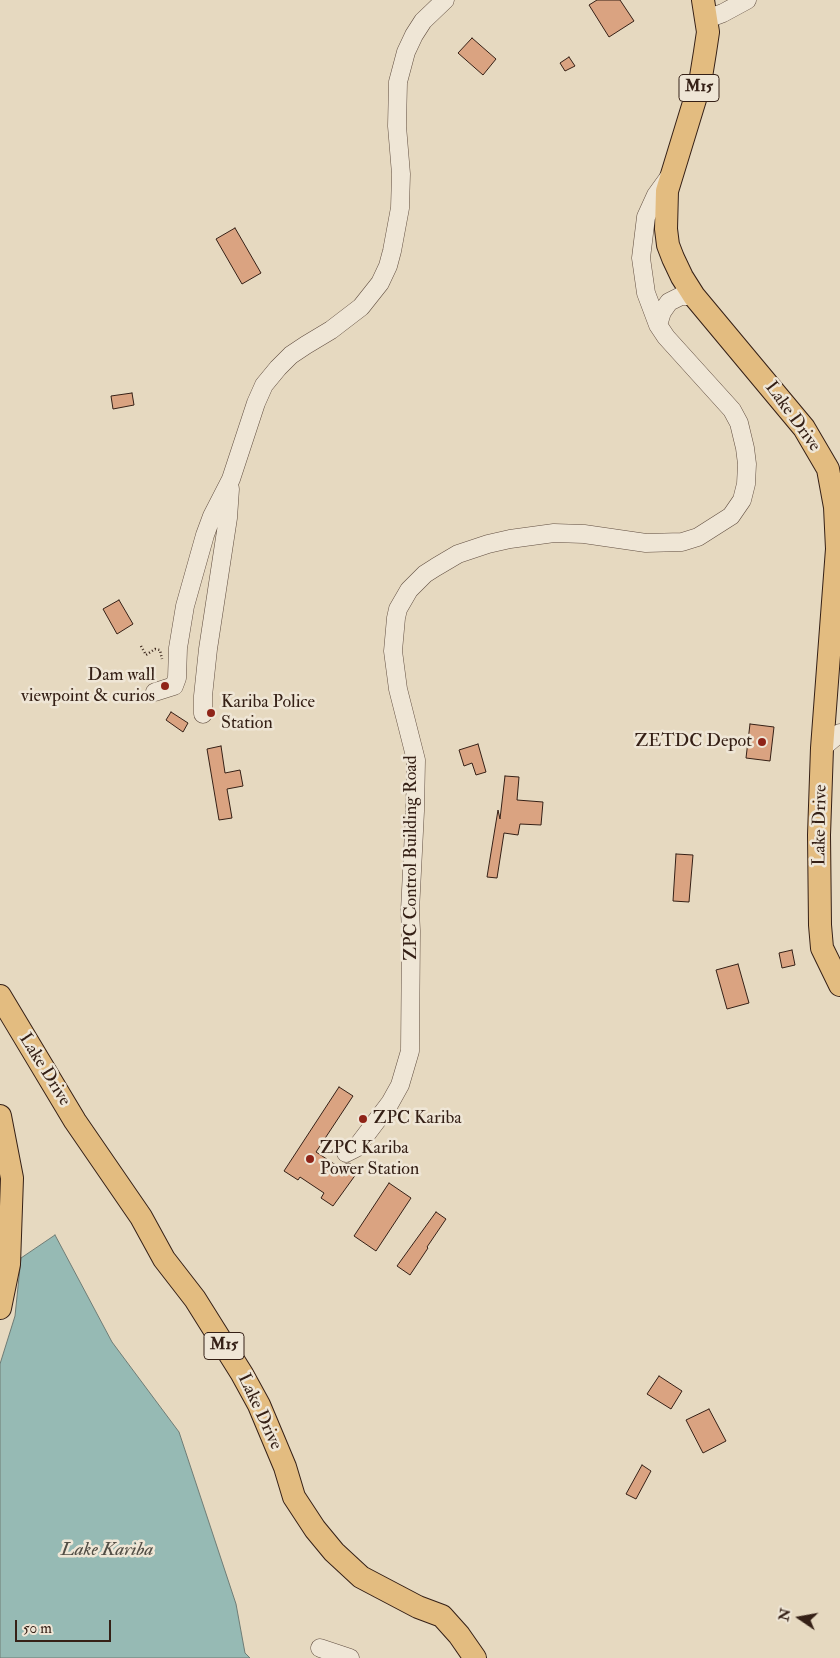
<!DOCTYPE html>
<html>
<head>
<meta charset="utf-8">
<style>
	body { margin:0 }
	#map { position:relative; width:840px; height:1658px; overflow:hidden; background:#e6d9c0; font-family:"IM FELL Double Pica",serif }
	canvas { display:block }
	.north { position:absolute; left:775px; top:1593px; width:50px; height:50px; -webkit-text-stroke:4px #efe6d6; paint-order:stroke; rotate:282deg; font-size:14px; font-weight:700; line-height:20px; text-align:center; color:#352016 }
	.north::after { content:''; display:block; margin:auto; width:18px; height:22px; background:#352016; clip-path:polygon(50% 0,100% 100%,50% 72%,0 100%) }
	.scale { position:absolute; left:15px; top:1620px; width:96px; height:22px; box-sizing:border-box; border:2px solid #352016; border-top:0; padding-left:6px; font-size:15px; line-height:18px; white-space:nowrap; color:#352016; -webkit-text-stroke:4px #efe6d6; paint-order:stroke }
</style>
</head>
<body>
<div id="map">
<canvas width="840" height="1658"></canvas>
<div class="north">N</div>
<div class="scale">50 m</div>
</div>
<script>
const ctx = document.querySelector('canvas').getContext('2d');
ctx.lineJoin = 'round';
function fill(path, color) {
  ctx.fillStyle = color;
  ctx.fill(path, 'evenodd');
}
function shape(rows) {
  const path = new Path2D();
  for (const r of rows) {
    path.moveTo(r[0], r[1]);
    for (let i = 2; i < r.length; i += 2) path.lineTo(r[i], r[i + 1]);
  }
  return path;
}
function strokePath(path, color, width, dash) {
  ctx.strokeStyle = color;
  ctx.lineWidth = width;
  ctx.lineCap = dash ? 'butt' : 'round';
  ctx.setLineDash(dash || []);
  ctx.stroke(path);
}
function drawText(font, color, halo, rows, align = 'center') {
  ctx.font = font + ' "IM FELL Double Pica",serif';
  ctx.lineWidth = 5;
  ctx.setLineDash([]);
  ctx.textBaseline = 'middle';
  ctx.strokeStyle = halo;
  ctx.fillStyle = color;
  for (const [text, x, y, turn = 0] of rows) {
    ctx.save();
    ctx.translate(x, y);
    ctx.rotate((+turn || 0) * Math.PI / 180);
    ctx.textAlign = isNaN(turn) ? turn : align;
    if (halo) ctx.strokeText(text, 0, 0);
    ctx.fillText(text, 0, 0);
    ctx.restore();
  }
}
const water = shape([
	[55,1235,112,1342,179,1432,236,1604,245,1653,250,1658,0,1658,0,1364,15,1316,21,1258,55,1235]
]);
fill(water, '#96bab4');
strokePath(water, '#6f7c75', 1);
const building = shape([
	[597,0,620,0,634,21,609,37,589,5,597,0],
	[472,38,496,59,483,75,458,53,472,38],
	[569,57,575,66,565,71,560,63,569,57],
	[235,228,261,273,242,284,216,239,235,228],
	[132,393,134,405,113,409,111,396,132,393],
	[119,600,133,624,117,634,103,609,119,600],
	[171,712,188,723,183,732,166,720,171,712],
	[750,724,774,727,770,761,746,758,750,724],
	[478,744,486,772,476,775,472,763,464,766,459,750,478,744],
	[221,746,225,773,240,770,243,786,227,789,232,818,219,820,207,749,221,746],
	[505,776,519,777,517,800,543,802,541,825,520,824,518,835,504,833,497,878,487,877,498,810,500,819,505,776],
	[676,854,693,855,689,902,673,901,676,854],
	[792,950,795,965,782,968,779,953,792,950],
	[738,964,749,1003,727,1009,716,970,738,964],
	[339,1087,353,1096,316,1152,342,1169,345,1164,349,1163,359,1170,333,1206,321,1198,324,1193,300,1177,298,1180,284,1171,339,1087],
	[389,1183,411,1198,376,1251,354,1236,389,1183],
	[436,1212,446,1219,427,1247,428,1248,410,1275,397,1266,436,1212],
	[659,1376,682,1391,671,1409,647,1394,659,1376],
	[709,1409,726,1441,703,1453,686,1420,709,1409],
	[642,1465,651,1471,636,1499,626,1494,642,1465]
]);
fill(building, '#daa381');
strokePath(building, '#352016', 1);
const minor = shape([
	[707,19,723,13,747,0],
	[658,325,662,312,669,302,681,296,694,296],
	[155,692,174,686,177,678,178,648,185,606,205,535,212,516,231,479,256,403,264,385,278,368,291,355,306,345,331,330,361,307,380,283,388,266,392,251,400,208,401,174,397,126,398,82,406,52,414,35,423,21,445,0],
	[203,714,203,696,208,649,228,518,230,489],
	[822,748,840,733],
	[346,1153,356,1148,390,1103,400,1085,410,1051,411,931,410,911,415,811,416,760,398,689,393,651,396,618,398,609,409,590,425,574,436,567,458,554,488,544,510,539,554,533,584,534,646,543,682,542,698,537,731,516,742,500,746,484,747,464,745,448,739,423,732,410,666,337,658,325,646,293,641,258,646,217,656,195,669,177],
	[320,1648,350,1658]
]);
const major = shape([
	[703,0,708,32,705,52,700,83,667,191,666,229,668,245,673,258,682,277,694,296,804,428,828,469,835,507,837,549,822,748,819,835,820,925,822,948,840,985],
	[0,996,75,1121,141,1217,164,1259,195,1299,242,1374,259,1405,285,1467,294,1497,315,1529,334,1552,361,1577,418,1607,442,1616,459,1635,475,1658],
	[0,1116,12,1178,9,1264,0,1308]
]);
strokePath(minor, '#614e40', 19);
strokePath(major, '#352016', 24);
strokePath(shape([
	[141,646,146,655,155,649,160,650,162,659]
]), '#352016', 2.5, [1, 2.5]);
strokePath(minor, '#efe6d6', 18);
strokePath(major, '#e3bc80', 22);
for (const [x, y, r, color] of [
	[165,686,5,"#8f2418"],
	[211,713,5,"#8f2418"],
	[762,742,5,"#8f2418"],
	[363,1119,5,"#8f2418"],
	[310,1159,5,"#8f2418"]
]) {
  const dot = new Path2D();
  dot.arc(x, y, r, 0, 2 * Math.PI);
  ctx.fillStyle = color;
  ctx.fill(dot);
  strokePath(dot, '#efe6d6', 2);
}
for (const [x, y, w] of [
	[699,88,40],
	[224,1346,40]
]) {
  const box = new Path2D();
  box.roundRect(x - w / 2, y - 13.5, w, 27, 4);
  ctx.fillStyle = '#efe6d6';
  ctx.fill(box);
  strokePath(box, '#352016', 1);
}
drawText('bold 16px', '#352016', null, [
	["M15",699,88],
	["M15",224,1346]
]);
drawText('18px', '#352016', '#efe6d6', [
	["Lake Drive",792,417,54],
	["Lake Drive",821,825,-89],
	["ZPC Control Building Road",412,858,-90],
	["Lake Drive",44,1070,58],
	["Lake Drive",259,1412,65]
]);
drawText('18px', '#352016', '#efe6d6', [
	["Dam wall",155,676,"right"],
	["viewpoint & curios",155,697,"right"],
	["Kariba Police",221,703],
	["Station",221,724],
	["ZETDC Depot",752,742,"right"],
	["ZPC Kariba",373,1119],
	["ZPC Kariba",320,1149],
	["Power Station",320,1170]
], 'left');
drawText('italic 19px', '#524e45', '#efe6d6', [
	["Lake Kariba",107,1551]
]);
</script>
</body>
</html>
